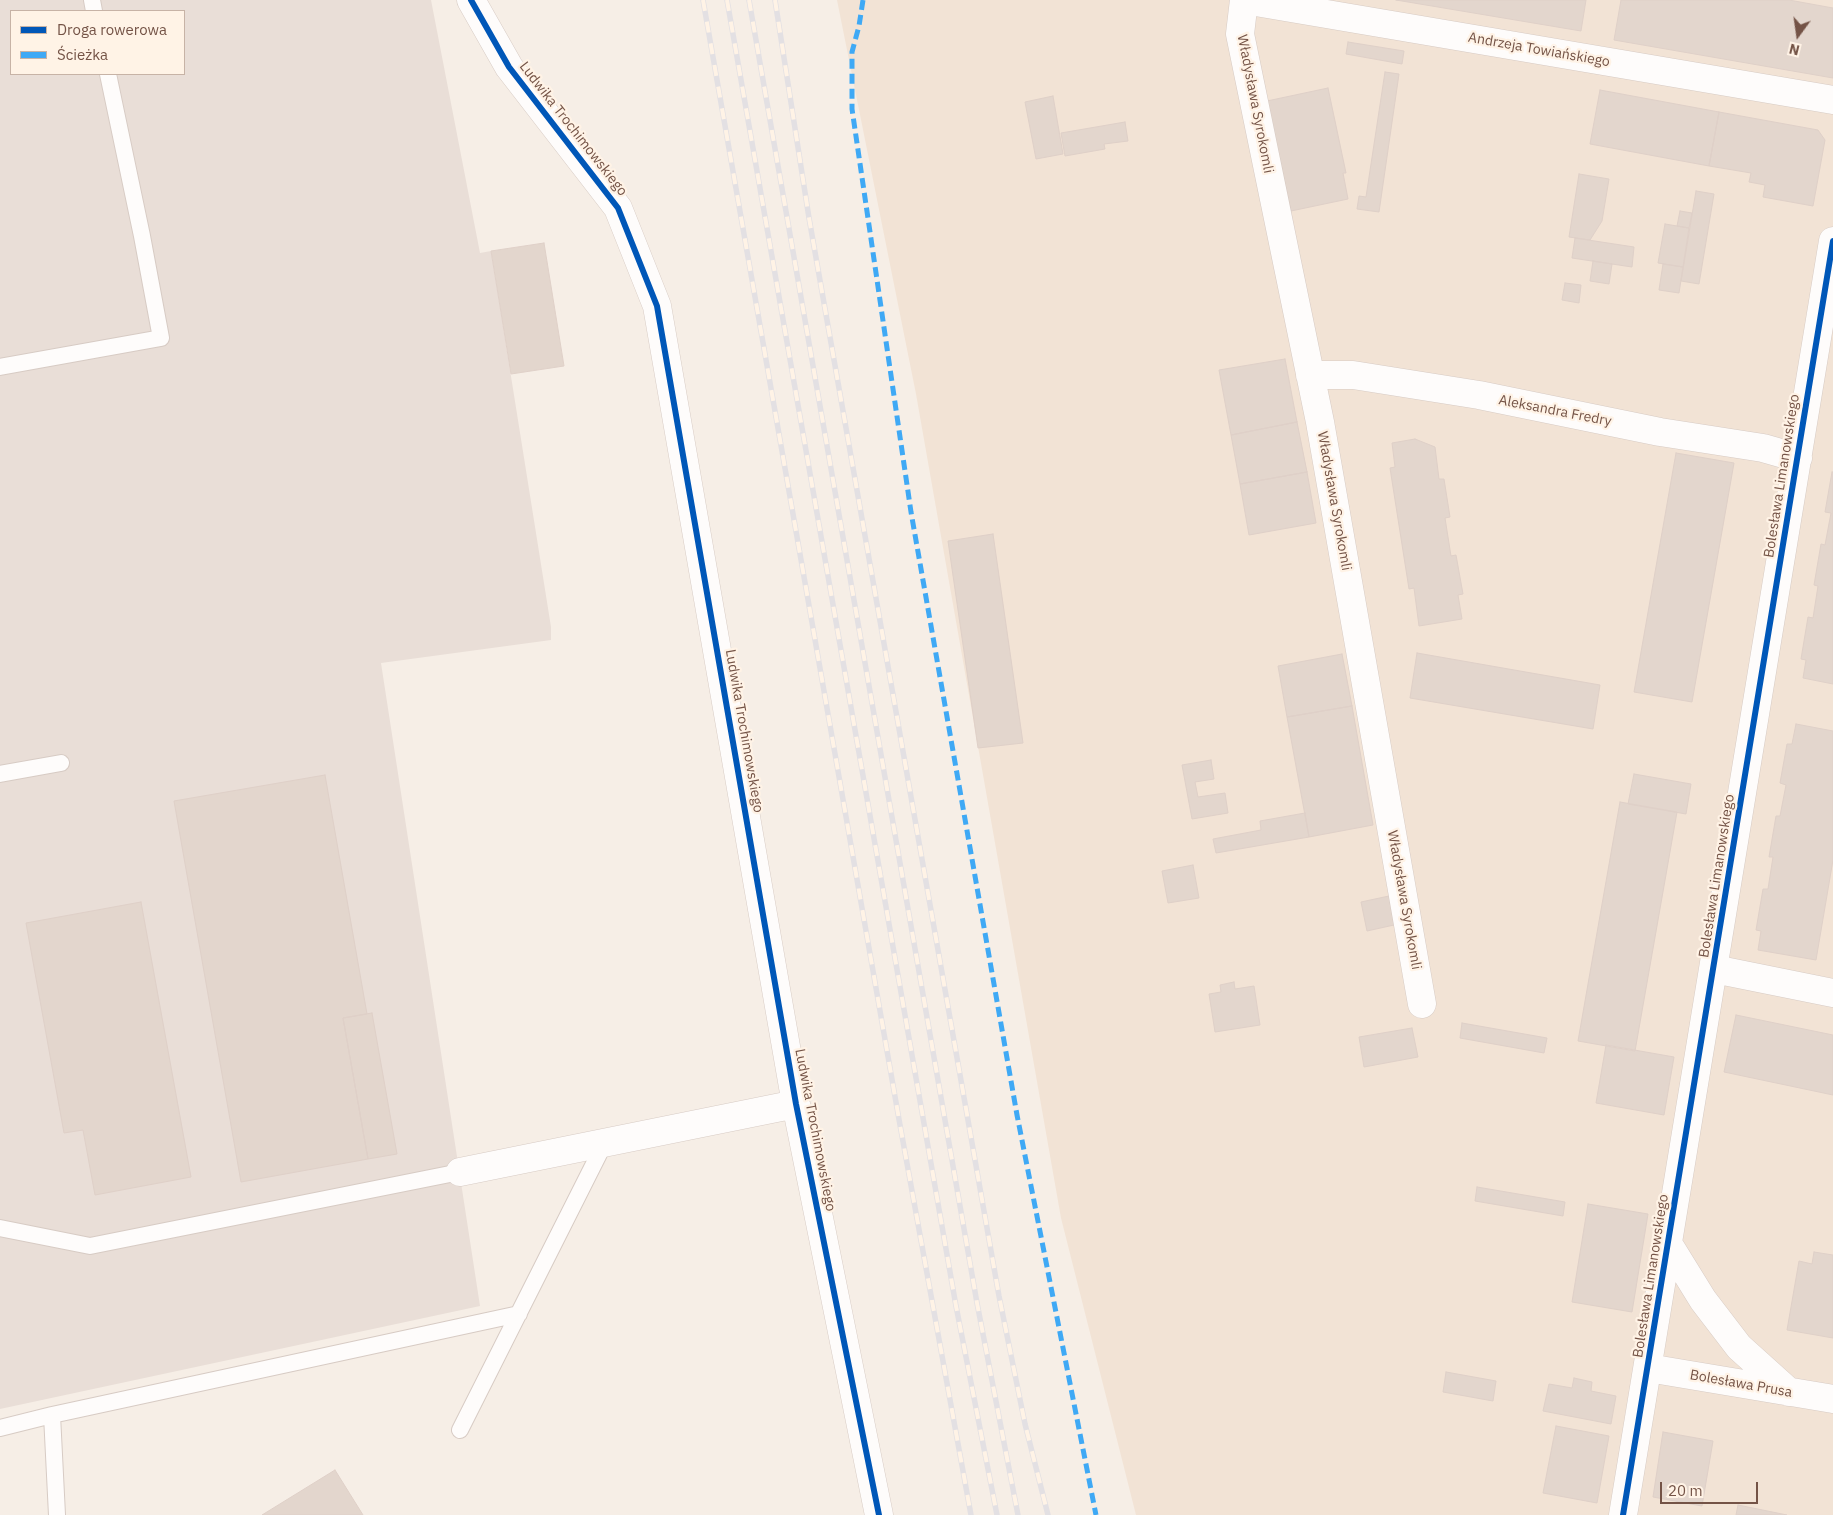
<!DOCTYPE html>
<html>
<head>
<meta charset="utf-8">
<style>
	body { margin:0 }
	#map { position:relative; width:1833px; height:1515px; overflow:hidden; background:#f6eee6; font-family:"IBM Plex Sans",sans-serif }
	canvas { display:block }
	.legend { position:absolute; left:10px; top:10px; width:175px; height:65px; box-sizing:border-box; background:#fff3e6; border:1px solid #c7b3a6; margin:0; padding:6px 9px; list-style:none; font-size:15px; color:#745346 }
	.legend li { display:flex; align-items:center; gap:10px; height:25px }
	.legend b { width:25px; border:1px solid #c7b3a6 }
	.north { position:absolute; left:1773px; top:10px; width:50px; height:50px; -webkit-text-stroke:4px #fff3e6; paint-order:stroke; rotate:194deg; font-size:14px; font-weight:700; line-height:20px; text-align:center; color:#745346 }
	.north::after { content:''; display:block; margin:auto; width:18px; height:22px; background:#745346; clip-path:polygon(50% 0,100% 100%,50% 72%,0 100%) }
	.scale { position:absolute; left:1660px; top:1482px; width:98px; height:22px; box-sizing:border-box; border:2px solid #745346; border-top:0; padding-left:6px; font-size:15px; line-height:18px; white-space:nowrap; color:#745346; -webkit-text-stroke:4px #fff3e6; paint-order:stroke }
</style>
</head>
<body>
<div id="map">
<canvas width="1833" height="1515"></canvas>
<ul class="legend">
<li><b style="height:6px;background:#0057b8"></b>Droga rowerowa</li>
<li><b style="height:6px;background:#3fa9f5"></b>Ścieżka</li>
</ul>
<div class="north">N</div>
<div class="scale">20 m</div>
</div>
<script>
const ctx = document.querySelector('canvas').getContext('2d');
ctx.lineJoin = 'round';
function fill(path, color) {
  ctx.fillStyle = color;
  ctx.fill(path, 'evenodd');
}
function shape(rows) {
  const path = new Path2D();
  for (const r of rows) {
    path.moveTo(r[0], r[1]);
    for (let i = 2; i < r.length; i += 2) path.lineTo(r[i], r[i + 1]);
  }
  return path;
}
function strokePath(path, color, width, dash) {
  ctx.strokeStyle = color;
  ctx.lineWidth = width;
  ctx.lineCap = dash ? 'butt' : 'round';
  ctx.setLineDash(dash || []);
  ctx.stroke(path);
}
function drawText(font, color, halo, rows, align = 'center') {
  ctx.font = font + ' "IBM Plex Sans",sans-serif';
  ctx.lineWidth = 4.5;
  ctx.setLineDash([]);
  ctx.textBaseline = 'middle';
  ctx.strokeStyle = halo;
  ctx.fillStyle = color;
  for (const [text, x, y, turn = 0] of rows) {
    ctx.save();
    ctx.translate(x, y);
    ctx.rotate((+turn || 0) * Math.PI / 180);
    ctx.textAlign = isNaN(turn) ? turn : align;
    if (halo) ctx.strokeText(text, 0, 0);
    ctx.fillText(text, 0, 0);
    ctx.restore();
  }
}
fill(shape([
	[837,0,1833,0,1833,1515,1136,1515,1061,1218,916,394]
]), '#f2e3d5');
fill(shape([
	[0,0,431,0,480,253,491,251,551,627,551,640,381,663,480,1306,0,1409],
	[11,11,184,11,184,74,11,74]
]), '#e9ded7');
const building = shape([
	[1396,0,1586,0,1581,31,1396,0],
	[1621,0,1789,0,1833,8,1833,78,1614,40,1621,0],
	[1348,42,1404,51,1402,64,1346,54,1348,42],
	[1385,72,1399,74,1379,212,1357,209,1359,196,1366,197,1385,72],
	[1328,88,1346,173,1343,173,1348,199,1291,211,1267,101,1328,88],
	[1600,90,1719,112,1709,166,1590,144,1600,90],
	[1053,96,1063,154,1036,159,1025,102,1053,96],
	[1719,112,1818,130,1825,140,1813,206,1763,197,1765,185,1749,182,1751,173,1709,166,1719,112],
	[1125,122,1128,141,1104,144,1105,149,1065,156,1061,133,1125,122],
	[1579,174,1609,179,1602,221,1590,240,1569,237,1579,174],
	[1696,191,1714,194,1699,284,1681,281,1696,191],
	[1680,211,1692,213,1689,228,1677,226,1680,211],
	[1665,224,1689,228,1683,267,1658,263,1665,224],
	[1575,238,1634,247,1632,267,1572,258,1575,238],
	[544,243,564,366,511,374,491,251,544,243],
	[1593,261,1612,264,1609,284,1590,281,1593,261],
	[1663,264,1683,267,1679,293,1659,290,1663,264],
	[1565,283,1581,285,1579,303,1562,300,1565,283],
	[1285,359,1297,422,1231,435,1219,370,1285,359],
	[1297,422,1307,472,1240,484,1231,435,1297,422],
	[1415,439,1435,447,1439,479,1444,479,1450,517,1445,518,1451,556,1456,555,1463,594,1458,595,1462,619,1419,626,1414,588,1409,589,1390,468,1395,467,1392,443,1415,439],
	[1676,453,1734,463,1692,702,1634,692,1676,453],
	[1307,472,1316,523,1249,535,1240,484,1307,472],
	[1832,472,1833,472,1833,684,1803,678,1806,660,1801,659,1808,617,1813,618,1818,586,1814,585,1821,544,1825,545,1831,513,1825,512,1832,472],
	[993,534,1023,743,978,748,948,541,993,534],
	[1417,653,1600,685,1593,729,1410,698,1417,653],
	[1342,654,1352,706,1287,717,1278,666,1342,654],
	[1352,706,1373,825,1309,837,1287,717,1352,706],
	[1796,724,1833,731,1833,860,1816,960,1758,950,1761,931,1756,930,1763,889,1768,889,1773,857,1769,857,1776,816,1780,816,1786,785,1780,783,1787,744,1792,744,1796,724],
	[1211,760,1214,779,1195,782,1198,797,1225,793,1228,813,1192,819,1182,765,1211,760],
	[1634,774,1691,784,1686,814,1628,804,1634,774],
	[325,775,367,1014,343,1018,368,1159,241,1182,174,801,325,775],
	[1620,802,1677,812,1635,1051,1578,1041,1620,802],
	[1305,813,1309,837,1216,853,1213,839,1261,830,1260,821,1305,813],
	[1193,865,1199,898,1168,903,1162,871,1193,865],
	[1389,896,1394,925,1367,931,1361,902,1389,896],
	[141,902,191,1177,95,1195,83,1130,64,1133,26,923,141,902],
	[1234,982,1235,989,1254,986,1260,1025,1215,1032,1209,994,1221,992,1220,985,1234,982],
	[372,1013,397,1154,368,1159,343,1018,372,1013],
	[1736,1015,1833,1035,1833,1095,1724,1072,1736,1015],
	[1462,1023,1547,1038,1544,1053,1460,1038,1462,1023],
	[1412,1028,1418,1057,1364,1067,1359,1037,1412,1028],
	[1606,1045,1674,1057,1664,1115,1596,1103,1606,1045],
	[1477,1187,1565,1202,1563,1216,1475,1201,1477,1187],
	[1588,1204,1648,1214,1632,1312,1572,1302,1588,1204],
	[1814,1252,1833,1255,1833,1338,1787,1330,1799,1261,1812,1264,1814,1252],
	[1446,1372,1496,1381,1493,1401,1443,1392,1446,1372],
	[1574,1378,1592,1382,1591,1391,1616,1396,1611,1424,1543,1411,1549,1384,1572,1388,1574,1378],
	[1556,1426,1609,1436,1597,1503,1543,1493,1556,1426],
	[1663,1432,1713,1441,1702,1506,1653,1497,1663,1432],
	[335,1470,363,1515,262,1515,335,1470],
	[1738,1505,1787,1515,1736,1515,1738,1505]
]);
fill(building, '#e3d6cd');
strokePath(building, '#dfd0c8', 1);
const lane = shape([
	[92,0,94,11],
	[0,367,161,338,142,236,108,74],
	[0,774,61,763],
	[0,1228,90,1246,460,1172],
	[0,1428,52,1415],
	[460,1430,605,1142],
	[57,1515,52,1415,519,1314]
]);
const street = shape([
	[471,0,509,67,618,208,657,306,796,1104,879,1515],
	[1244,0,1240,34,1320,422,1422,1004],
	[1244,0,1833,100],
	[1310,375,1353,375,1479,395,1660,432,1763,448,1798,458],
	[1714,969,1833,993],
	[460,1172,796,1104],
	[1669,1245,1703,1300,1739,1347,1789,1392],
	[1648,1368,1833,1399],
	[1623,1515,1833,241]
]);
strokePath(lane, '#d7cbc4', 18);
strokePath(street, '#d7cbc4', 29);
strokePath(lane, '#fefcfb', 16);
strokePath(street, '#fefcfb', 28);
const rail = shape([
	[703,0,900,1125,971,1515],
	[727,0,956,1306,997,1515],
	[749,0,977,1303,1018,1515],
	[775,0,809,218,999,1296,1025,1424,1048,1515]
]);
strokePath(rail, '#e3e0e3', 5.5);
strokePath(rail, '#fff3e6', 4, [11]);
strokePath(shape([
	[863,0,859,26,852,52,852,109,911,512,1017,1115,1096,1515]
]), '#3fa9f5', 5, [10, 5]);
strokePath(shape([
	[471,0,509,67,618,208,657,306,796,1104,879,1515],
	[1623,1515,1833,241]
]), '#0057b8', 6);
drawText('14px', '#745346', '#fff3e6', [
	["Andrzeja Towiańskiego",1539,50,10],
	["Władysława Syrokomli",1255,104,79],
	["Ludwika Trochimowskiego",573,129,52],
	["Aleksandra Fredry",1555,411,11],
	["Bolesława Limanowskiego",1782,476,-81],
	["Władysława Syrokomli",1334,501,80],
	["Ludwika Trochimowskiego",744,731,80],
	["Bolesława Limanowskiego",1717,876,-81],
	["Władysława Syrokomli",1404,900,80],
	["Ludwika Trochimowskiego",815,1130,79],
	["Bolesława Limanowskiego",1651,1276,-81],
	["Bolesława Prusa",1741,1384,10]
]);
</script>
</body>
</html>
